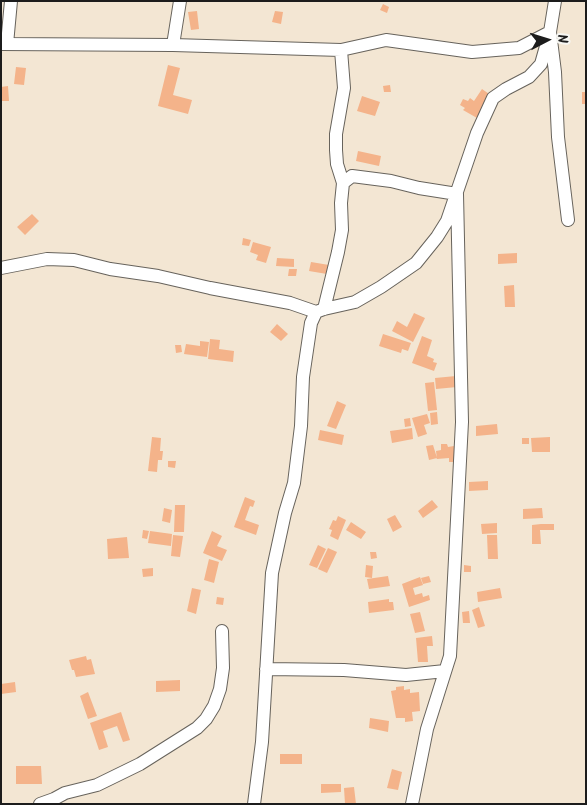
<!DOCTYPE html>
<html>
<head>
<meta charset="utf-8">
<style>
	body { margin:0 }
	#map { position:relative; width:587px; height:805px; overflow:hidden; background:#f3e6d3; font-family:Kalam,sans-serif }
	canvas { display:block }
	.frame { position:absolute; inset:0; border:2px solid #1c1c1c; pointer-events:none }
	.north { position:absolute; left:522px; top:15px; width:50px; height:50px; -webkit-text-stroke:4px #f6f6f2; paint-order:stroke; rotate:85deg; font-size:14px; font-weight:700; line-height:20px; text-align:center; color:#1c1c1c }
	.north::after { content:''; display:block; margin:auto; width:18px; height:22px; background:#1c1c1c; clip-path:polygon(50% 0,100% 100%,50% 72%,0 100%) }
</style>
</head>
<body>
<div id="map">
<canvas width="587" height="805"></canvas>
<div class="frame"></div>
<div class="north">N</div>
</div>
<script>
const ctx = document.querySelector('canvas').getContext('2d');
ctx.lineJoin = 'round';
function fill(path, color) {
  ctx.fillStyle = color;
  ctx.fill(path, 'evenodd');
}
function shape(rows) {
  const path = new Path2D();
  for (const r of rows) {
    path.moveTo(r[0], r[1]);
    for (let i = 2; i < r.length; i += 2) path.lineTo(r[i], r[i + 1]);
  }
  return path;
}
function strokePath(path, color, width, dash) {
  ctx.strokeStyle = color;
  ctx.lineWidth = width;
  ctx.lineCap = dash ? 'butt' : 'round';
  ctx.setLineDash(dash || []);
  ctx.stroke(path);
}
fill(shape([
	[383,4,389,7,387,13,380,10],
	[197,11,199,29,191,30,188,12],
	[275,11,283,12,281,24,272,22],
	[168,65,180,68,173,95,192,100,188,114,158,106],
	[16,67,26,68,24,85,14,84],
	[390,85,391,92,384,92,383,86],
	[8,86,9,101,1,101,1,87],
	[482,89,492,96,477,118,463,110,465,108,460,105,463,99,468,101,470,98,474,101],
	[582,92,586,92,586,104,582,104],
	[362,96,380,102,375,116,357,111],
	[358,151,381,156,379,166,356,161],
	[32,214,39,221,25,235,17,227],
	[243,238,251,240,249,246,242,245],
	[253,242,271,247,266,263,256,260,258,255,250,252],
	[517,253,517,263,498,264,498,254],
	[277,258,294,259,294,267,276,266],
	[311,262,329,265,327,274,309,271],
	[289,269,297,269,296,276,288,276],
	[514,285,515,307,505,307,504,286],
	[414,313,425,318,413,342,392,331,397,321,407,327],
	[277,324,288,334,281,341,270,332],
	[383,334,411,343,408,351,402,349,401,353,379,346],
	[422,336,432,340,427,356,434,359,433,362,437,363,434,371,412,363],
	[210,339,220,340,219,349,234,351,233,362,208,359],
	[200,341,209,342,207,357,184,354,186,344,200,346],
	[175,345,181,345,182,352,176,353],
	[456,376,457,387,436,389,435,378],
	[434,382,437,410,428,411,425,383],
	[337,401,346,405,336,429,327,426],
	[437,412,438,424,431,425,430,413],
	[427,414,430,423,424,425,427,434,418,437,412,418],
	[410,418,411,426,405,427,404,419],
	[497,424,498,434,476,436,476,426],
	[412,428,413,439,392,443,390,431],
	[320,430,344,435,342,445,318,440],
	[152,437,161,438,160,451,163,451,162,460,158,460,157,472,148,471],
	[550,437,550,452,532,452,531,438],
	[522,438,529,438,529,444,522,444],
	[441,444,447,444,448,447,454,446,455,462,449,462,449,458,437,459,436,451,441,450],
	[433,445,437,458,429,460,426,446],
	[168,461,176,461,175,468,168,467],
	[488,481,488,490,469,491,469,482],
	[245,497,255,501,253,507,250,506,245,520,259,525,256,535,234,527],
	[432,500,438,507,423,518,418,511],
	[175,505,185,505,184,532,174,532],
	[164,508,172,510,170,523,162,521],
	[542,508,543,518,523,519,523,509],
	[395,515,402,527,393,532,387,519],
	[338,516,346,520,338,540,330,536,332,530,329,529,333,520,336,521],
	[351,522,366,532,361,539,346,530],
	[497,523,497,533,482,534,481,524],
	[541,524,554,524,554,530,540,530,541,544,532,544,532,525],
	[143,530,149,531,147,539,142,538],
	[150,531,172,534,171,546,148,543],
	[212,531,222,536,217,546,227,550,222,561,203,553],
	[173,535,183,536,180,557,171,556],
	[487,535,497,535,498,559,488,559],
	[127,537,129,558,108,559,107,539],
	[318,545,326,549,317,568,309,565],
	[328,548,337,552,327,573,318,569],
	[370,552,376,552,377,558,371,559],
	[209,559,219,562,214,583,204,580],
	[366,565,373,566,372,578,365,577],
	[464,565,471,566,471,572,464,572],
	[153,568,153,576,143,577,142,569],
	[388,576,390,586,369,589,367,579],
	[429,576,431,582,423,584,421,578],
	[420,577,423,585,413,588,415,595,422,593,423,597,429,595,430,600,409,607,402,584],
	[192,588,201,590,196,614,187,611],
	[500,588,502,598,478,602,477,592],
	[217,597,224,598,223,605,216,604],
	[389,599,389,602,393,602,394,610,369,613,368,602],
	[479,607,485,626,478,628,472,610],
	[469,611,470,623,463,623,462,612],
	[420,612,425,631,415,633,410,614],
	[432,636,433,646,427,646,428,662,418,662,416,638],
	[86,656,87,660,91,659,95,674,76,677,74,670,72,670,69,660],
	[180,680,180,691,156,692,156,681],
	[15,682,16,692,1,694,1,684],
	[404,686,404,690,410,689,410,693,419,692,420,711,412,712,413,721,405,722,405,718,396,718,391,691,396,690,396,687],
	[88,692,97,716,88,719,80,696],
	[121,712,130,740,123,742,117,726,103,731,108,747,99,750,90,723],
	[370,718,389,721,388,732,369,728],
	[280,754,302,754,302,764,280,764],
	[16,766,41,766,42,784,16,784],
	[392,769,402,772,398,790,387,788],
	[321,784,341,784,341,792,321,793],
	[354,787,356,804,345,804,344,788]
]), '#f4b38a');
const minor = shape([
	[1,44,173,45,341,50,386,40,472,52,519,48,550,32,555,72,558,137,568,220],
	[7,44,11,1],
	[173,45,180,1],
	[341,50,344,88,336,134,336,150,337,164,343,183],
	[1,268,47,259,74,260,110,269,158,276,210,288,290,303,316,312],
	[324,309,338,252,342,230,341,203,343,183,352,176,391,181,419,188,457,194,462,422,450,656,427,729,412,804],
	[266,669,344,670,406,675,445,671],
	[40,804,54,799,65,793,97,785,140,764,197,728,206,719,214,706,220,689,223,668,222,631],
	[254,804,262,742,272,573,285,513,294,483,301,426,303,377,311,323,316,312,324,309,355,302,381,287,416,263,437,237,447,221,477,133,493,98,506,89,529,77,541,64,550,32,555,1]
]);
strokePath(minor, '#67635c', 14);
strokePath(minor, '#fff', 12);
</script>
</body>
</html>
